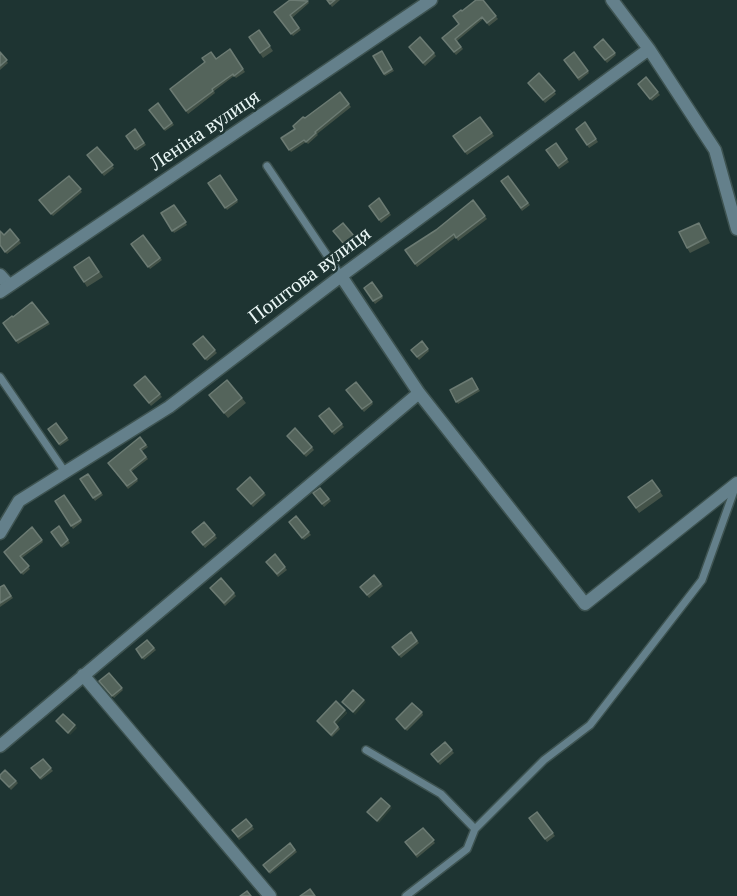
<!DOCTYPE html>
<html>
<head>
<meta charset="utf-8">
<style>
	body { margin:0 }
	canvas { display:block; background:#1e3432 }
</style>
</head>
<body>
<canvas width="737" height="896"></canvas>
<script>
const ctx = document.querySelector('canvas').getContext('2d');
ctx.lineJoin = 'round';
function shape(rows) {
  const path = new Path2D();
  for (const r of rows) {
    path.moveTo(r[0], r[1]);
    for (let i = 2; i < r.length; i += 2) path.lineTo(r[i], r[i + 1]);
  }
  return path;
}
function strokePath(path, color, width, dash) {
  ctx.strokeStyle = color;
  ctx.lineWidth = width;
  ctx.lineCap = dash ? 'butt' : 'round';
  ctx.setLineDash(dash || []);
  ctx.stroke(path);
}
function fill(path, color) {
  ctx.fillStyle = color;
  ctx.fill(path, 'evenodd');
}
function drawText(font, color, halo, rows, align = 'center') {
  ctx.font = font + ' "Times New Roman",serif';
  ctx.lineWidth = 5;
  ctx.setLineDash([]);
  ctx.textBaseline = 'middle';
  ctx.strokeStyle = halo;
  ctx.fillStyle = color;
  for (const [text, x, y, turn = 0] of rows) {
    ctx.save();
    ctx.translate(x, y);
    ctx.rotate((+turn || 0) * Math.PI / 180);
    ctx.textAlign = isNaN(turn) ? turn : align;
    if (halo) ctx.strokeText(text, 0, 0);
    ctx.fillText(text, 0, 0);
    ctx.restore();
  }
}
const service = shape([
	[267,166,341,276],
	[0,377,65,472],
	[366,750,441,794,475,829],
	[406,896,467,849,475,829,544,760,590,725,702,580,735,488]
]);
const minor = shape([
	[612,0,649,49,715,150,737,229],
	[0,275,9,285],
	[341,276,419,393,585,604,737,483],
	[0,533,19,501,169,407,341,276,649,49],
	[83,675,270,896],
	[0,746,419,393]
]);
const tertiary = shape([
	[0,292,431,0]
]);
strokePath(service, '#3e5351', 10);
strokePath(minor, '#3e5351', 15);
strokePath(tertiary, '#3e5351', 15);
strokePath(service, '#64808b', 7);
strokePath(minor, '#64808b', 12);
strokePath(tertiary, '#64808b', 12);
fill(shape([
	[307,0,309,3,292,18,301,30,293,36,274,12],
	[327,0,340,0,332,7],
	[483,0,498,19,489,26,483,19,457,41,463,49,456,55,442,38,459,24,462,11],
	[259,30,273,51,263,58,249,37],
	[603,39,616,55,607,63,594,47],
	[230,49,245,72,236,78,234,76,214,91,215,93,188,114,170,89],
	[411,50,434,53,436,56,425,66],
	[382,51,394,71,385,76,373,56],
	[0,52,8,63,0,70],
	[574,52,589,73,579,81,564,60],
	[539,73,556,94,545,103,528,83],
	[646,77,660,95,652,101,638,84],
	[340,92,351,107,317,134,318,135,308,144,306,142,291,152,281,138,295,129,305,118],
	[158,103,174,125,165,131,149,110],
	[480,117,494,136,467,155,453,136],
	[585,122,598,142,589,148,576,129],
	[135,129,146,145,137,151,126,136],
	[556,143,569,162,559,169,546,150],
	[97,147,114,168,104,176,87,155],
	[220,175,238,202,227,210,208,183],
	[69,176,82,192,53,216,39,200],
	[508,176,530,205,522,211,501,181],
	[379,198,391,215,381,223,369,206],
	[473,200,487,219,458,241,456,237,417,267,405,250,436,230],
	[174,205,187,225,174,233,161,213],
	[343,223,355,239,346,247,333,231],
	[699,223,710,243,690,253,687,248],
	[10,229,21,243,7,254,0,246,4,235],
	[143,235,162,260,150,269,131,244],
	[89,257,103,277,87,287,84,282],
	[372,282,383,298,375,304,364,288],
	[32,302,50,324,18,344,3,323,13,317],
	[203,336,217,353,207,361,193,344],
	[422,341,429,351,419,360,411,350],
	[145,376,162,397,151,406,134,385],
	[472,378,480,391,458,404,450,390],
	[356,382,373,404,364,412,346,390],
	[209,395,242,398,246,403,228,418],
	[329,408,344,427,334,435,319,416],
	[56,423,69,440,60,446,48,429],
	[140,437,148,447,142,451,148,459,131,472,138,481,128,489,108,463],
	[289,438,312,447,314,450,306,457],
	[88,474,103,495,95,501,80,479],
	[250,477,266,495,253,507,237,489],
	[652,480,663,496,639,513,628,497],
	[320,488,331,501,324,507,313,493],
	[64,495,82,522,73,529,55,501],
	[296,516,311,535,304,540,289,522],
	[204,522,217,538,205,548,192,532],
	[59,526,70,543,62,548,51,532],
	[32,527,43,542,22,558,30,569,23,575,4,552],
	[275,554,287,570,278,577,266,562],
	[374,575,383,586,369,598,360,587],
	[4,585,13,598,0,607,0,587],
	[212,591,234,593,236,596,225,606],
	[411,632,419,643,401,658,392,647],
	[147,640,156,650,144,660,136,649],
	[109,673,123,690,114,698,99,681],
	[345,710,347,713,336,724,340,729,332,737,317,721],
	[422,712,423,715,407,731,396,719],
	[445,742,454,753,440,765,431,754],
	[43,759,53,771,41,780,31,768],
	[0,778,16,781,18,783,11,790],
	[537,812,555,836,547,842,529,818],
	[246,819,254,829,239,840,232,830],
	[423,828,435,843,417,858,405,842],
	[290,843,297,852,270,874,263,865]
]), '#435248');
fill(shape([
	[364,700,366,702,355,715,353,712],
	[345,710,347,713,336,725,334,722],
	[75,725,77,728,70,735,68,733],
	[390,806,392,808,379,823,377,821]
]), '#2c3f37');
const building = shape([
	[290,0,308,1,290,15,299,28,291,34,274,12,290,0],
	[327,0,335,0,330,4,327,0],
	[476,0,483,0,496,16,487,23,482,17,455,39,461,47,454,52,442,38,459,24,453,16,461,10,462,11,476,0],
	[259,30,270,46,260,53,249,37,259,30],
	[420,37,434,53,423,63,409,47,420,37],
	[603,39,615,53,605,60,594,47,603,39],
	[230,49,243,69,234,76,233,74,212,89,213,91,186,111,170,89,205,62,202,58,211,52,216,59,230,49],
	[382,51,392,69,384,74,373,56,382,51],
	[0,52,7,60,0,66,0,52],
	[574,52,588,71,578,78,564,60,574,52],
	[539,73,555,91,543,100,528,83,539,73],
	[646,77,658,92,650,99,638,84,646,77],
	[340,92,349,104,315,132,316,133,306,142,304,140,289,150,281,138,295,129,293,126,303,117,305,118,340,92],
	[158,103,172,123,164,129,149,110,158,103],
	[480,117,492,133,465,152,453,136,480,117],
	[585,122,596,139,587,145,576,129,585,122],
	[135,129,144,143,135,149,126,136,135,129],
	[556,143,567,159,558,166,546,150,556,143],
	[97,147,113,165,102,173,87,155,97,147],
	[220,175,237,200,225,208,208,183,220,175],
	[69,176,81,189,51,214,39,200,69,176],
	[508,176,528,203,521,208,501,181,508,176],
	[379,198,389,213,379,220,369,206,379,198],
	[473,200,485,216,456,238,454,234,415,264,405,250,436,230,473,200],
	[174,205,186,222,172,231,161,213,174,205],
	[343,223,354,236,344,244,333,231,343,223],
	[699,223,706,238,687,248,679,232,699,223],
	[10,229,19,240,5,252,0,245,0,231,4,235,10,229],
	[143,235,160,258,148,267,131,244,143,235],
	[89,257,99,272,84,282,74,267,89,257],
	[372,282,382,296,373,301,364,288,372,282],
	[32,302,48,322,16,341,3,323,12,316,13,317,32,302],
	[203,336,215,350,205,359,193,344,203,336],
	[422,341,428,349,417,357,411,350,422,341],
	[145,376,160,394,149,403,134,385,145,376],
	[472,378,478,389,456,402,450,390,472,378],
	[227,380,242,398,224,413,209,395,227,380],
	[356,382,372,402,362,409,346,390,356,382],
	[329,408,342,424,332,432,319,416,329,408],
	[56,423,67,438,59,444,48,429,56,423],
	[295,428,312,447,304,454,287,436,295,428],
	[140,437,146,445,140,449,146,457,130,470,137,479,127,486,108,463,140,437],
	[88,474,101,493,93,498,80,479,88,474],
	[250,477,264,493,251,504,237,489,250,477],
	[652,480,660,491,636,508,628,497,652,480],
	[320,488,329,499,322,504,313,493,320,488],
	[64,495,81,520,71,526,55,501,64,495],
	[296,516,309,532,302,538,289,522,296,516],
	[204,522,215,535,203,545,192,532,204,522],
	[59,526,68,540,61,546,51,532,59,526],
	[32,527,42,540,20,556,29,566,21,573,4,552,32,527],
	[275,554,285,567,277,574,266,562,275,554],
	[374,575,381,584,367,595,360,587,374,575],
	[221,578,234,593,224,603,210,588,221,578],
	[4,585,11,596,0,603,0,587,4,585],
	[411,632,417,641,399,655,392,647,411,632],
	[147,640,154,648,142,658,136,649,147,640],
	[109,673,122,688,112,696,99,681,109,673],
	[353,690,364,700,353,712,342,702,353,690],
	[336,701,345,710,334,722,338,727,331,735,317,721,336,701],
	[412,703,422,712,405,729,396,719,412,703],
	[63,714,75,725,68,733,56,721,63,714],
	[445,742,452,750,438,762,431,754,445,742],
	[43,759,51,768,40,778,31,768,43,759],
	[5,770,16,781,9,787,0,778,0,775,5,770],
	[381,798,390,806,377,821,367,812,381,798],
	[537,812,553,833,545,839,529,818,537,812],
	[246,819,252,826,238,837,232,830,246,819],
	[423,828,434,840,416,855,405,842,423,828],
	[290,843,295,850,269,872,263,865,290,843],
	[310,889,315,896,300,896,310,889],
	[247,891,251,896,240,896,247,891]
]);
fill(building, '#54645b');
strokePath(building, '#6c7b73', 1.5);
drawText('21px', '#e9f6f5', '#1e3432', [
	["Леніна вулиця",205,131,-34],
	["Поштова вулиця",310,276,-37]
]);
</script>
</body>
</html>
